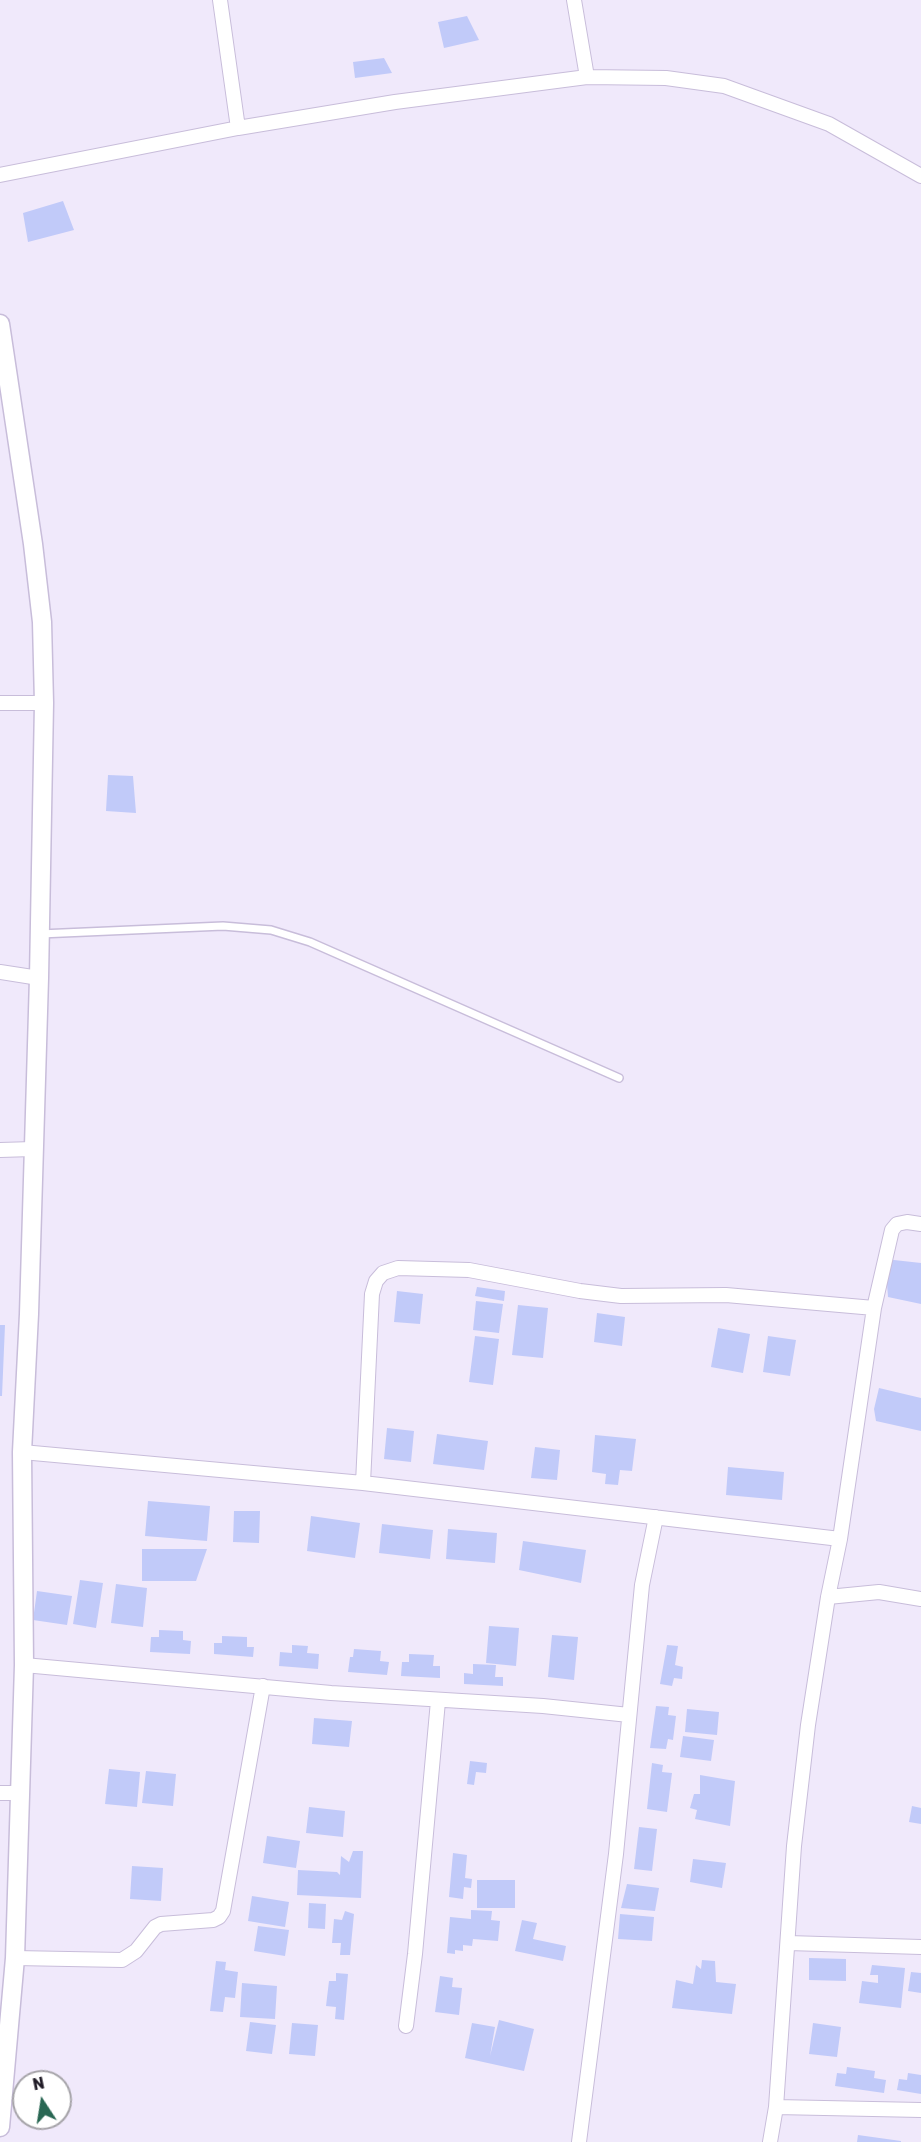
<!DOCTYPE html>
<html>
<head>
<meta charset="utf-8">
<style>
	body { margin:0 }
	#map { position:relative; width:921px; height:2142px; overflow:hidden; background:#f0e9fb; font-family:Rubik,sans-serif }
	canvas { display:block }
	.north { position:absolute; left:12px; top:2070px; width:60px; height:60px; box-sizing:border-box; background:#fff; border:2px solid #a6a4a9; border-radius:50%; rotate:348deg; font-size:16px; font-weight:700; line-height:24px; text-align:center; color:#211c27 }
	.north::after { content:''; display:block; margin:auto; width:21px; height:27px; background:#296753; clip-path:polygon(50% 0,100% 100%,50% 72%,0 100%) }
</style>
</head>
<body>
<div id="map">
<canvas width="921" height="2142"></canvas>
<div class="north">N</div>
</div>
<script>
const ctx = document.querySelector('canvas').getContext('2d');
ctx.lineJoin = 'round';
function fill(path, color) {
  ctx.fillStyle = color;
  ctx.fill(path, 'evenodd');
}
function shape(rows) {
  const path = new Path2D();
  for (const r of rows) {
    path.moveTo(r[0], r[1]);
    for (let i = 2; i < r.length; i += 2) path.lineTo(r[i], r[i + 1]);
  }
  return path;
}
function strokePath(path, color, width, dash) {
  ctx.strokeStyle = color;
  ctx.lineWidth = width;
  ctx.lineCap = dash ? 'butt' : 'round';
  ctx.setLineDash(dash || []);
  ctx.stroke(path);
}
fill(shape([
	[467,16,479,40,444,48,438,22],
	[384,58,392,73,355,78,353,62],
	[63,201,74,230,28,242,23,213],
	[108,775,133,776,136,813,106,811],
	[885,1259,921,1263,921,1304,888,1297],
	[477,1287,505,1291,504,1301,475,1296],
	[397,1291,423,1294,420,1324,394,1322],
	[476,1301,503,1304,499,1333,473,1330],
	[518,1305,548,1308,543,1358,512,1355],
	[597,1313,625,1317,622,1346,594,1342],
	[0,1325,5,1325,2,1396,0,1396],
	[718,1328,750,1334,743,1373,711,1367],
	[475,1336,499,1339,493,1385,469,1382],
	[768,1336,796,1340,790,1376,763,1372],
	[879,1388,921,1398,921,1431,876,1421,874,1409],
	[387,1428,414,1431,411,1462,384,1459],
	[437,1434,488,1441,484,1470,433,1464],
	[595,1435,636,1439,632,1471,620,1470,618,1485,605,1484,606,1474,592,1472],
	[535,1447,560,1450,557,1480,531,1478],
	[728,1467,784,1472,782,1500,726,1495],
	[148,1501,210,1506,207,1541,145,1536],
	[234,1511,260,1511,259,1543,233,1542],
	[311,1516,360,1523,355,1558,307,1551],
	[382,1524,433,1530,430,1559,379,1553],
	[448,1529,497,1533,495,1563,446,1559],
	[523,1541,586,1550,581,1583,519,1570],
	[142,1549,207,1549,196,1581,142,1581],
	[80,1580,103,1583,96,1628,73,1624],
	[116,1584,147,1588,143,1627,111,1623],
	[37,1591,72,1596,67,1625,33,1620],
	[489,1626,519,1628,516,1666,486,1663],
	[159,1630,183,1631,183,1640,191,1641,190,1654,150,1652,151,1637,159,1637],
	[552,1635,578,1637,574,1680,548,1677],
	[222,1636,247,1637,247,1647,254,1647,253,1657,214,1654,214,1643,222,1643],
	[292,1645,308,1646,307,1653,319,1654,318,1669,279,1666,280,1652,292,1653],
	[667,1645,678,1646,675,1665,683,1667,682,1679,674,1678,672,1686,660,1684],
	[354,1649,381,1651,380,1661,389,1662,387,1675,348,1672,350,1657,353,1657],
	[409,1654,434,1655,433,1666,440,1666,440,1678,401,1676,402,1662,409,1662],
	[473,1664,496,1665,495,1677,503,1677,503,1686,464,1684,464,1673,473,1674],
	[656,1706,669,1707,668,1715,676,1716,673,1740,668,1739,666,1749,650,1748],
	[687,1709,719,1712,717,1735,685,1732],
	[314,1718,352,1721,349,1747,312,1744],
	[683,1736,714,1740,711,1761,680,1757],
	[470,1761,487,1763,486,1773,476,1772,474,1785,467,1784],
	[652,1763,663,1765,662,1772,672,1773,667,1812,647,1809],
	[109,1769,140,1772,137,1807,105,1804],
	[146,1771,176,1774,173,1806,142,1803],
	[700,1775,735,1781,730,1826,695,1819,697,1810,690,1808,694,1794,700,1794],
	[912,1806,921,1808,921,1824,909,1822],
	[309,1807,345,1811,343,1837,306,1833],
	[639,1827,657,1829,652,1871,634,1869],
	[267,1836,300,1841,296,1868,263,1863],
	[353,1851,363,1851,361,1898,297,1895,298,1870,337,1872,340,1875,341,1856,349,1862],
	[453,1853,467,1855,465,1878,472,1879,471,1888,464,1887,463,1899,449,1897],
	[693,1859,726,1863,722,1888,690,1882],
	[132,1866,163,1868,161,1901,130,1899],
	[477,1880,515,1880,515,1908,477,1908],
	[627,1884,659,1888,655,1911,621,1908],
	[252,1896,289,1902,285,1927,248,1921],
	[309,1903,326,1904,325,1929,308,1928],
	[471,1910,492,1911,491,1920,500,1921,498,1941,473,1939,472,1946,463,1945,463,1951,455,1950,455,1954,447,1953,450,1917,471,1919],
	[345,1911,354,1914,350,1955,340,1955,341,1943,332,1943,334,1919,342,1920],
	[620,1914,654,1917,652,1941,618,1939],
	[522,1920,537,1923,533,1939,566,1946,563,1961,515,1951],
	[258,1926,289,1930,285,1956,254,1951],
	[809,1958,846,1959,846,1981,809,1980],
	[702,1960,715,1961,716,1982,736,1984,732,2014,672,2008,676,1980,693,1984,696,1965,701,1969],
	[216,1961,226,1962,225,1970,238,1972,235,1998,225,1997,223,2012,210,2011],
	[872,1965,905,1968,901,2008,859,2003,862,1981,878,1983,878,1975,870,1975],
	[911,1972,921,1973,921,1993,908,1991],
	[336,1973,348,1974,344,2020,335,2019,336,2007,326,2006,329,1981,336,1981],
	[440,1976,453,1978,452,1987,462,1988,459,2015,435,2012],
	[242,1983,277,1986,275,2019,240,2017],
	[499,2020,534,2029,524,2071,465,2058,472,2023,495,2027,490,2056],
	[250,2022,276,2025,272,2054,246,2051],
	[292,2023,318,2025,315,2056,289,2054],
	[813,2023,841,2027,837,2057,809,2054],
	[847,2067,875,2071,874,2078,886,2080,884,2093,835,2086,837,2073,846,2074],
	[908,2073,921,2075,921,2094,897,2090,899,2079,907,2080],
	[858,2135,901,2141,901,2142,857,2142]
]), '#c1caf9');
const lane = shape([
	[40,934,223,926,271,930,310,942,619,1078]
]);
const street = shape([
	[220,0,238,128],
	[574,0,587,77],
	[0,175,238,128,395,102,587,77,666,78,724,86,829,124,921,176],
	[0,703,44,703],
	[0,972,39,978],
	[0,1150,33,1149],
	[22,1452,363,1483,840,1539],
	[363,1483,372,1294,376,1281,383,1273,398,1268,469,1270,580,1291,621,1296,726,1295,874,1308],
	[828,1597,879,1592,921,1599],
	[24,1665,331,1693,543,1706,629,1715],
	[0,1793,20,1793],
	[788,1943,921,1947],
	[15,1958,122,1960,136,1951,155,1927,161,1924,213,1920,219,1917,223,1911,263,1686],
	[406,2026,415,1954,438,1701],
	[776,2107,921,2110],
	[579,2142,616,1854,642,1585,656,1517],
	[770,2142,776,2107,794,1846,808,1725,828,1597,840,1539,874,1308,892,1230,897,1224,907,1222,921,1224]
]);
const secondary = shape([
	[0,324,33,544,42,622,44,703,39,978,29,1314,22,1452,24,1665,15,1958,0,2127]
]);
strokePath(lane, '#c8bdda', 10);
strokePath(street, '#c8bdda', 16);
strokePath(secondary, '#c8bdda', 21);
strokePath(lane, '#fff', 7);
strokePath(street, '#fff', 14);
strokePath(secondary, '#fff', 18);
</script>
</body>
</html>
